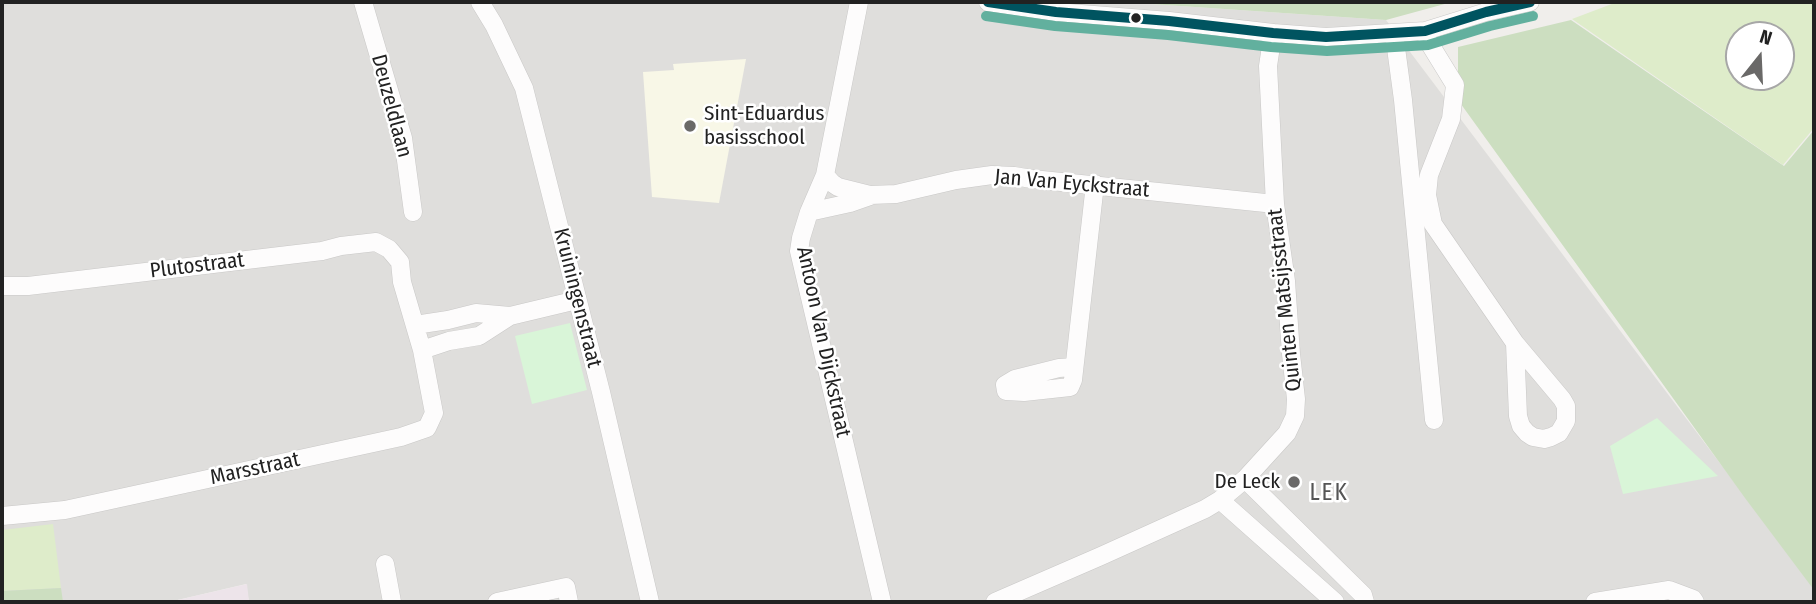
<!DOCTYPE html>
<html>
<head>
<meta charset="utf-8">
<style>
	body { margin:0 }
	#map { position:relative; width:1816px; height:604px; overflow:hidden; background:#f0eeeb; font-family:"Fira Sans Condensed",sans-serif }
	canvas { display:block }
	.frame { position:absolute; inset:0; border:4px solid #222; pointer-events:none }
	.north { position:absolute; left:1725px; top:21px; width:70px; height:70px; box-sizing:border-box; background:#fff; border:2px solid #a7a7a7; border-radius:50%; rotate:18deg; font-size:19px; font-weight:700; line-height:28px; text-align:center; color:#222 }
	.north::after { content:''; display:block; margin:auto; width:24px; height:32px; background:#6a6968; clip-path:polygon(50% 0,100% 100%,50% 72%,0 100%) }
</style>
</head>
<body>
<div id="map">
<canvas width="1816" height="604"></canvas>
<div class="frame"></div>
<div class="north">N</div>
</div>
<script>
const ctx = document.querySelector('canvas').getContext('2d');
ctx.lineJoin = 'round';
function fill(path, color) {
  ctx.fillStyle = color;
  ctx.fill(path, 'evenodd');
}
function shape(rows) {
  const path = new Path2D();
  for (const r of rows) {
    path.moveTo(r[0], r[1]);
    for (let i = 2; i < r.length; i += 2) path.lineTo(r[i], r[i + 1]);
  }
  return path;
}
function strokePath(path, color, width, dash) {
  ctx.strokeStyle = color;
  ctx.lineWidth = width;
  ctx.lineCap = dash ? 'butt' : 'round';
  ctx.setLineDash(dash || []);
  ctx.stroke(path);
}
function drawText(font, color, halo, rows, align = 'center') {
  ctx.font = font + ' "Fira Sans Condensed",sans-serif';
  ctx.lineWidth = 5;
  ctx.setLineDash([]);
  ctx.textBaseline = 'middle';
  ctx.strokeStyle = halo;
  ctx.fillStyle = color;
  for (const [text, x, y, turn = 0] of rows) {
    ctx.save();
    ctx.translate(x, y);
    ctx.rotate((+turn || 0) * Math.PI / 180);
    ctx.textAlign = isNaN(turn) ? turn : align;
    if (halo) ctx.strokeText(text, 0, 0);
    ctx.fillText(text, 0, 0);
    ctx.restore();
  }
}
fill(shape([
	[2,2,1122,2,1386,20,1814,588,1814,602,249,602,246,584,169,602,2,602]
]), '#dfdedc');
fill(shape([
	[247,584,249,602,169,602]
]), '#ede4ea');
fill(shape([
	[746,59,719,203,652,197,643,72,674,70,673,64]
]), '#f8f7e7');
fill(shape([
	[1617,2,1814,2,1814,128,1783,165,1572,19],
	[1739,35,1781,35,1781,77,1739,77],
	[53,524,61,588,2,591,2,530]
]), '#deecca');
fill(shape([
	[1122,2,1452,2,1386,20],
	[1571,20,1784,166,1814,130,1814,590,1745,498,1458,100,1458,47],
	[61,588,63,602,2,602,2,591]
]), '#ccdec0');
fill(shape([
	[570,323,587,390,532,404,515,336],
	[1657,418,1718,476,1623,494,1610,446]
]), '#d9f5d8');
const minor = shape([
	[363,2,403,138,413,212],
	[480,2,494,25,524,88,601,392,650,602],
	[859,2,825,175,809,212,801,238,799,251,882,602],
	[988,2,1056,12,1169,21,1273,33,1326,37,1425,31,1486,12,1530,2],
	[1425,31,1428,41,1455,85,1451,119,1429,175,1427,195,1433,224,1515,343,1562,399,1566,406,1566,421,1559,433,1551,437,1544,439,1533,437,1527,433,1521,426,1518,416,1515,343],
	[1394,33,1403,100,1434,420],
	[825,175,832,183,838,187,870,195,896,194,956,180,992,175,1014,176,1032,179,1275,204],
	[809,212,850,203,870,196],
	[2,286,28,286,322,251,341,246,376,242,389,249,400,262,402,282,422,350,434,413,427,428,401,437,65,510,2,516],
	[415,325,448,320,476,313,510,316,577,300],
	[422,350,449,341,479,336,510,316],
	[1074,367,1059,368,1015,379,1005,385,1006,391,1024,392,1070,387,1073,380,1095,184],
	[1245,479,1363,595,1365,602],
	[1220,500,1335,602],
	[385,564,392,602],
	[497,602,566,587,569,602],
	[995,602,1101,556,1205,509,1220,500,1245,479,1287,433,1295,416,1296,399,1291,354,1286,281,1275,204,1268,66,1273,33],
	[1595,602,1669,590,1693,599,1695,602]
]);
strokePath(minor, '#c9c8c7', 19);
strokePath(minor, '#fdfcfc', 18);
strokePath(shape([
	[988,2,1056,12,1169,21,1273,33,1326,37,1425,31,1486,12,1530,2]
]), '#005460', 10);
strokePath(shape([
	[986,16,1055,26,1168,35,1271,47,1327,51,1428,45,1490,26,1533,16]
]), '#62b09e', 10);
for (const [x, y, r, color] of [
	[1136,18,6,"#222"],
	[690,126,7,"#6a6968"],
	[1294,482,7,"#6a6968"]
]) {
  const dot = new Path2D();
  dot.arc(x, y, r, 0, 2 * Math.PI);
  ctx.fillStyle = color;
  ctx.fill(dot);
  strokePath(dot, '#fff', 2.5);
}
drawText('21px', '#222', '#fff', [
	["Deuzeldlaan",391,106,75],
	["Jan Van Eyckstraat",1072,184,5],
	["Plutostraat",197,266,-7],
	["Kruiningenstraat",577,298,76],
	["Quinten Matsijsstraat",1285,300,-96],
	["Antoon Van Dijckstraat",823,342,78],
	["Marsstraat",255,469,-12]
]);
drawText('21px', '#222', '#fff', [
	["Sint-Eduardus",704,114],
	["basisschool",704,138],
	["De Leck",1280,482,"right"]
], 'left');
ctx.letterSpacing = '2px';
drawText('23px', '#555', '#fff', [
	["LEK",1329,494]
]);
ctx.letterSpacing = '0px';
</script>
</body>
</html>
